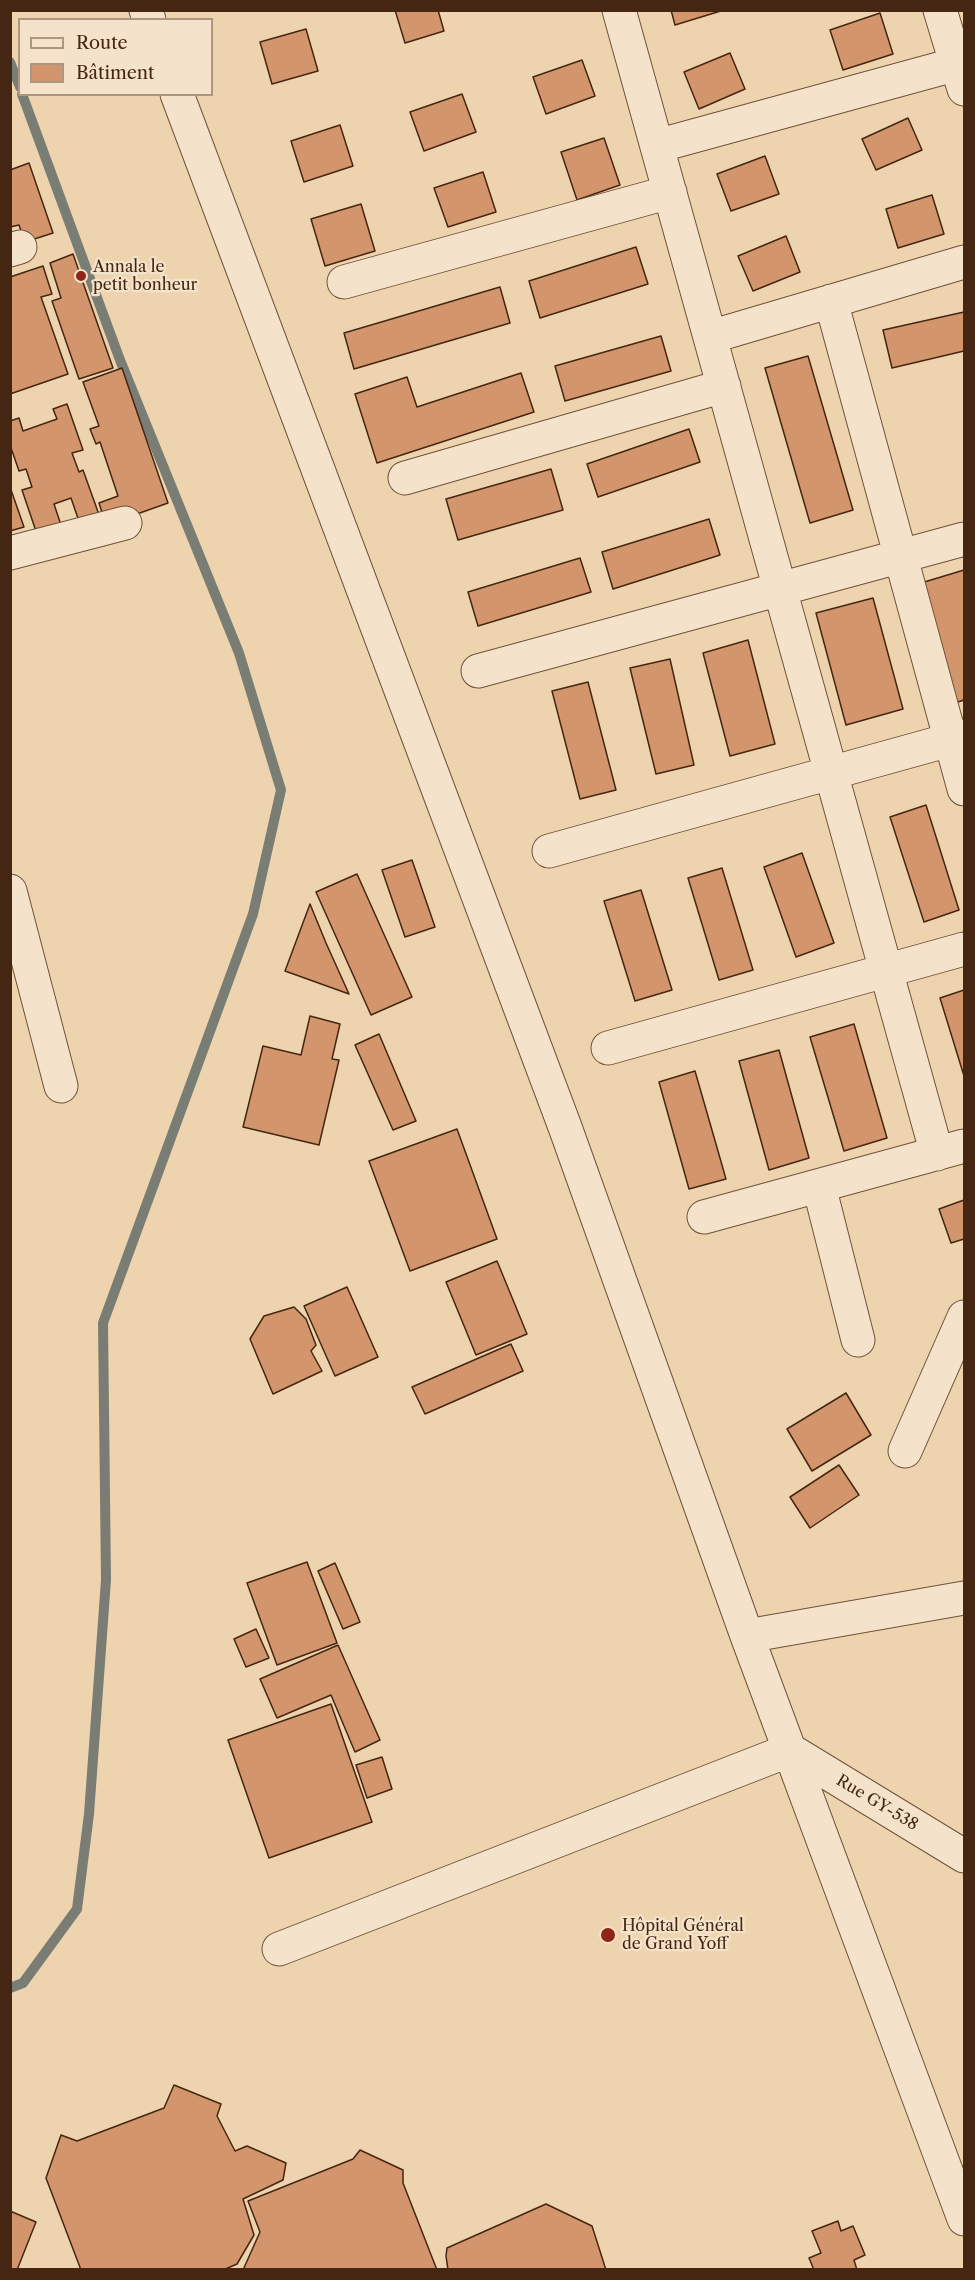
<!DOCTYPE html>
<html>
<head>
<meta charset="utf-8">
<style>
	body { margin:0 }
	#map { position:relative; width:975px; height:2280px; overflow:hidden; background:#eed4ae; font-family:"Libre Caslon Text",serif }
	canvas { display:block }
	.frame { position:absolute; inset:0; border:12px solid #452612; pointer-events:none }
	.legend { position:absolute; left:18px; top:18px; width:195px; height:78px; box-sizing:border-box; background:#f4e3ca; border:2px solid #ae9780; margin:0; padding:8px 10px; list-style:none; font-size:18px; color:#452612 }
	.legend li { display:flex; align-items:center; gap:12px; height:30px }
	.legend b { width:30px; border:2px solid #ae9780 }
</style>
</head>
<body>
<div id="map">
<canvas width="975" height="2280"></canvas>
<div class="frame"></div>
<ul class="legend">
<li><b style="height:8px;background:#f4e3ca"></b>Route</li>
<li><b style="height:16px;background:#d3966c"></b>Bâtiment</li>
</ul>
</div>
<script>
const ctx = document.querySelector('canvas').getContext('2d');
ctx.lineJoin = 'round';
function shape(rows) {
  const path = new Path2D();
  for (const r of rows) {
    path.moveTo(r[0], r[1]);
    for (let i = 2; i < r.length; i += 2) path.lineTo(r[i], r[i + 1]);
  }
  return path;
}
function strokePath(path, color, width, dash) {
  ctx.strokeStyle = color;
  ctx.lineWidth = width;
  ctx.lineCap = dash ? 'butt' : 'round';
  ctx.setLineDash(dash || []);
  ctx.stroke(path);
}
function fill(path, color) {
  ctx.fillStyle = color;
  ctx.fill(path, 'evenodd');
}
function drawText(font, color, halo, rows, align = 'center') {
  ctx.font = font + ' "Libre Caslon Text",serif';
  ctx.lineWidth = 4.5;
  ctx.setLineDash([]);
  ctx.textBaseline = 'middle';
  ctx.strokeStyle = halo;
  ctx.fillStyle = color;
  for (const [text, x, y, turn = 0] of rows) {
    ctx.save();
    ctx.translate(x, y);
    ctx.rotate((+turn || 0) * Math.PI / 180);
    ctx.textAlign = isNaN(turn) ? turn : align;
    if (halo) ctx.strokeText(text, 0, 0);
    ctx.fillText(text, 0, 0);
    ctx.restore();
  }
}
strokePath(shape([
	[10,62,20,87],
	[10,1988,23,1983,77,1909,89,1814,106,1580,103,1323,253,914,281,790,239,653,120,360,22,94]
]), '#797d73', 10);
const building = shape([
	[395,10,438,10,444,31,405,43,395,10],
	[671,10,724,10,675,25,671,10],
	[880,13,893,54,843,70,830,30,880,13],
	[306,29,318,71,272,84,260,42,306,29],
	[730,53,745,89,699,109,684,72,730,53],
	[582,60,595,96,546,114,533,77,582,60],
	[462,94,476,132,424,151,410,112,462,94],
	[908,118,922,150,876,170,862,139,908,118],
	[340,125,353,166,304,182,291,141,340,125],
	[604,138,620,185,577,200,561,152,604,138],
	[765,156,779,194,731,211,717,174,765,156],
	[29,163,53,233,25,242,19,225,10,227,10,170,29,163],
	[483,172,496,212,448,227,434,188,483,172],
	[932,195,944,234,898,248,886,209,932,195],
	[361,204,375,251,325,266,311,219,361,204],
	[786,236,800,272,753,291,738,256,786,236],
	[636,247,648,284,540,318,529,281,636,247],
	[73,254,113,368,79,379,52,301,61,298,50,263,73,254],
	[43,266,52,294,41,297,68,374,10,394,10,277,43,266],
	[500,287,510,323,354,369,344,333,500,287],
	[964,312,964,351,892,368,883,330,964,312],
	[661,336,671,371,565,401,555,366,661,336],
	[808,356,853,510,810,523,765,368,808,356],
	[122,368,168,503,106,525,99,503,118,496,100,442,96,444,90,429,99,426,83,382,122,368],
	[521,373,534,412,377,463,355,394,407,377,417,407,521,373],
	[67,404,83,450,72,453,79,472,83,470,102,523,82,530,71,498,54,504,64,534,40,543,22,490,32,487,26,469,19,471,10,445,10,421,19,418,23,431,57,419,53,409,67,404],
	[689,429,700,462,598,497,587,464,689,429],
	[551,469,563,510,458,540,446,499,551,469],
	[10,487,24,527,10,531,10,487],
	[709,519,720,555,613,589,602,552,709,519],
	[580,558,591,592,478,626,468,592,580,558],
	[964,570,964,700,955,703,921,583,964,570],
	[873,598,903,709,846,725,816,613,873,598],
	[748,640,775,744,730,756,703,653,748,640],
	[670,659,694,765,656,774,630,668,670,659],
	[588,682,616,790,580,799,552,691,588,682],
	[926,805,959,910,924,922,890,817,926,805],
	[802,853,834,943,796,957,764,867,802,853],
	[412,860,435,927,405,937,382,870,412,860],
	[722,868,753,970,719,980,688,878,722,868],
	[357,874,412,997,371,1015,316,892,357,874],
	[641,890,672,990,635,1001,604,901,641,890],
	[310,904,326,943,349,994,285,971,310,904],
	[964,990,964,1076,940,998,964,990],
	[310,1016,340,1024,332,1059,339,1060,319,1145,243,1127,263,1046,301,1055,310,1016],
	[854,1024,887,1138,844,1151,810,1037,854,1024],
	[379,1034,416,1121,393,1130,355,1045,379,1034],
	[779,1050,809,1158,769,1170,739,1061,779,1050],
	[695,1071,726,1179,689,1189,659,1082,695,1071],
	[457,1129,497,1239,410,1271,369,1161,457,1129],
	[964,1200,964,1239,951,1243,939,1209,964,1200],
	[497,1261,527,1334,476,1355,446,1282,497,1261],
	[347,1287,378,1357,335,1376,304,1306,347,1287],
	[294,1307,306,1319,316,1345,311,1351,322,1371,273,1394,250,1339,264,1316,294,1307],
	[511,1344,523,1371,425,1414,412,1387,511,1344],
	[846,1393,871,1435,812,1471,787,1429,846,1393],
	[839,1465,859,1495,810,1528,790,1497,839,1465],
	[307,1562,337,1643,277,1665,247,1583,307,1562],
	[335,1563,360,1622,343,1629,318,1571,335,1563],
	[256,1629,269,1658,246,1667,234,1639,256,1629],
	[338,1645,380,1740,355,1752,331,1695,277,1718,260,1679,338,1645],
	[331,1704,372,1822,269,1858,228,1740,331,1704],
	[382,1757,392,1789,367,1798,356,1765,382,1757],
	[174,2085,221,2104,217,2116,235,2151,247,2146,286,2163,283,2180,243,2199,254,2235,237,2264,223,2270,81,2270,46,2178,61,2135,77,2141,164,2108,174,2085],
	[360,2150,403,2170,403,2183,437,2270,243,2270,260,2232,248,2201,353,2159,360,2150],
	[546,2204,592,2226,606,2270,448,2270,446,2256,447,2248,546,2204],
	[10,2211,36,2222,17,2270,10,2270,10,2211],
	[838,2221,841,2231,853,2226,865,2255,854,2260,857,2270,814,2270,809,2258,821,2253,812,2231,838,2221]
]);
fill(building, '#d3966c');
strokePath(building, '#452612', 1.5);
const minor = shape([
	[146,10,149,20],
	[619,10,937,1154],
	[940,10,964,89],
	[177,94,565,1127,747,1636,964,2219],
	[657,146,957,64],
	[10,250,20,247],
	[344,282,670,192],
	[831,301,964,789],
	[710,337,964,262],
	[405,478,724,386],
	[10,553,125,523],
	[478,671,964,539],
	[549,851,964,736],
	[10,891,61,1086],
	[608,1048,964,949],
	[819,1186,858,1340],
	[704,1217,964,1146],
	[905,1451,964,1317],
	[747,1636,964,1598],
	[279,1949,790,1750,964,1856]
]);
strokePath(minor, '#6f5239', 35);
strokePath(minor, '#f4e3ca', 33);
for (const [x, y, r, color] of [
	[81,276,6,"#8f2418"],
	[608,1935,8,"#8f2418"]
]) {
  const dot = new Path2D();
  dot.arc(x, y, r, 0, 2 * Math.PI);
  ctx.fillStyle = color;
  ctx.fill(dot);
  strokePath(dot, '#f4e3ca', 2);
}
drawText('16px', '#452612', '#f4e3ca', [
	["Annala le",93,267],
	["petit bonheur",93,285],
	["Hôpital Général",622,1926],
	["de Grand Yoff",622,1944]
], 'left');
drawText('16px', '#452612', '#f4e3ca', [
	["Rue GY-538",877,1803,31]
]);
</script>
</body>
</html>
